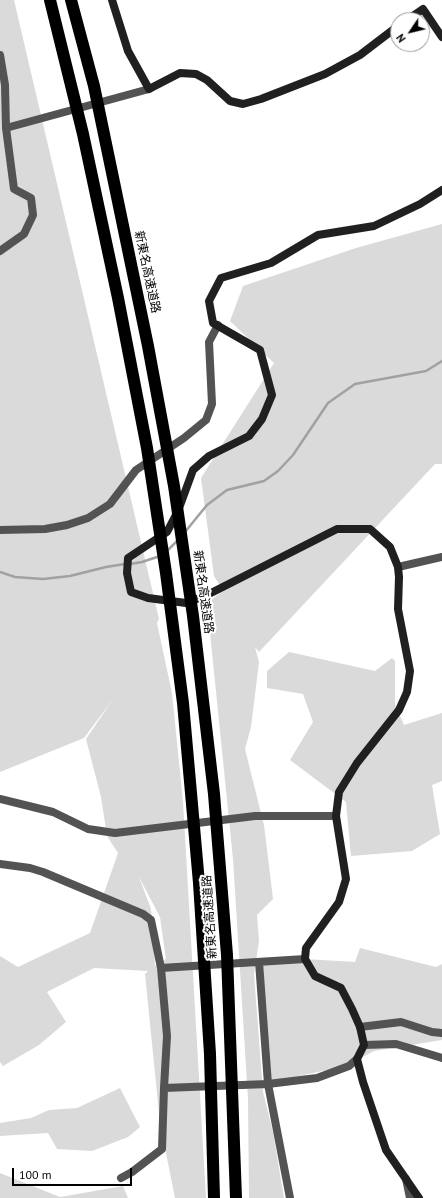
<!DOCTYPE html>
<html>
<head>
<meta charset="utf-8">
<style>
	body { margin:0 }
	#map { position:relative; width:442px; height:1198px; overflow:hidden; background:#fff; font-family:"PT Sans",sans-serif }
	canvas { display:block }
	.north { position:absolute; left:390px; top:12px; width:40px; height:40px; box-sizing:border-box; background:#fff; border:1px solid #999; border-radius:50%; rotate:235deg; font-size:11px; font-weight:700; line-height:16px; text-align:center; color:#000 }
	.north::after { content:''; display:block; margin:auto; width:14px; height:18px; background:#000; clip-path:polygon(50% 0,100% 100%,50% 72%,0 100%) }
	.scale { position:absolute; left:12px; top:1168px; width:120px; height:18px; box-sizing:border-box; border:2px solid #000; border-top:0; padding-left:5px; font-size:12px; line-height:14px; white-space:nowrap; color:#000; -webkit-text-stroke:3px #fff; paint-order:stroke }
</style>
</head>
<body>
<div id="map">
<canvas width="442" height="1198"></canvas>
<div class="north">N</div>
<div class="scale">100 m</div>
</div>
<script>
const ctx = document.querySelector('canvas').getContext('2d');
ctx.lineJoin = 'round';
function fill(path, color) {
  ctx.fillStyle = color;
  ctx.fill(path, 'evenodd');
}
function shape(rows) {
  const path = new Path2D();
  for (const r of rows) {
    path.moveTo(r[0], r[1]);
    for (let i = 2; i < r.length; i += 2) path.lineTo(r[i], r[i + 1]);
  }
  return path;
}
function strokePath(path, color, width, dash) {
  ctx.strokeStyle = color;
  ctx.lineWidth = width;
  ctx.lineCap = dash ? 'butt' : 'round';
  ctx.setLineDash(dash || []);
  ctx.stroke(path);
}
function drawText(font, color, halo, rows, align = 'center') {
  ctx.font = font + ' "PT Sans","Noto Sans JP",sans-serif';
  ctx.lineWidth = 4;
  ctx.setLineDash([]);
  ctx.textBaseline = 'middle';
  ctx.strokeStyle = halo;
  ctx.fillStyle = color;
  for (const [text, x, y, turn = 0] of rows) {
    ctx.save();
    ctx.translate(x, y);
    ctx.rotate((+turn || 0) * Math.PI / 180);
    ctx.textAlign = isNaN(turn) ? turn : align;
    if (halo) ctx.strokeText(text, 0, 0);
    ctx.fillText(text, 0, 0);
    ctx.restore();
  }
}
fill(shape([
	[0,0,14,0,159,619,157,623,172,693,183,802,206,1198,175,1198,160,1123,145,974,148,971,94,968,47,992,66,1022,39,1045,3,1066,0,1062,0,956,18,967,90,933,118,853,107,836,101,797,86,739,113,699,84,738,0,772],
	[139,877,160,917,166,959,155,966,151,909],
	[442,224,442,464,435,464,259,652,255,647,259,662,251,727,245,749,264,825,273,899,257,915,259,941,254,974,263,1092,273,1132,284,1198,249,1198,248,1099,233,859,207,603,223,591,214,576,201,478,274,363,230,321,243,286,356,248],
	[289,652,375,671,392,658,395,661,395,704,404,725,442,713,442,781,432,785,440,834,412,851,351,856,346,802,290,760,313,722,303,694,267,688,267,671],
	[360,948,436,967,442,964,442,1040,374,1051,346,1066,271,1082,259,962,305,959,355,962],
	[120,1088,140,1127,128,1137,92,1151,57,1149,48,1133,0,1136,0,1123,31,1118,49,1110,77,1108],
	[0,1173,60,1197,123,1186,128,1198,0,1198]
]), '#dadada');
strokePath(shape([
	[185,532,207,505,227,490,264,481,278,471,293,455,328,403,355,384,426,371,442,361],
	[166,552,178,540],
	[130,564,142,562,160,556],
	[0,572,15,577,43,579,70,576,106,567,125,564]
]), '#a1a1a1', 2.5);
strokePath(shape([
	[0,55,5,85,6,128,149,89],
	[0,251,24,234,33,215,31,198,14,189,6,128],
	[0,530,45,529,67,525,88,518,110,504,136,470,184,438,206,420,212,404,209,342,218,325],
	[398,567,442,557],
	[0,799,53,812,88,829,115,833,255,816,336,816],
	[0,864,30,868,43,872,143,914,151,920,161,968],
	[305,959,161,968,167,1036,164,1088,268,1084,317,1078,349,1066,357,1059],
	[259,962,268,1084,290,1198],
	[360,1027,401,1022,432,1032,442,1033],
	[364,1045,396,1044,442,1058],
	[121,1178,132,1172,162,1149,164,1088],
	[406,1179,410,1198]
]), '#535353', 8);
strokePath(shape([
	[112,0,128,51,149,89,180,73,196,74,207,80,230,101,243,104,261,99,325,74,360,55,398,26],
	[407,20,423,9,442,37],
	[419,1198,386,1150,363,1082,357,1059,364,1045,360,1027,352,1009,341,988,315,976,305,959,306,948,339,902,346,879,336,816,339,792,357,763,399,710,407,692,410,671,398,609,399,577,398,567,390,547,370,529,337,529,205,596,186,603,148,598,131,592,127,573,128,558,167,532,178,511,193,470,209,456,249,436,262,419,272,395,260,350,213,323,209,301,221,278,271,263,318,235,374,226,420,204,442,190]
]), '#202020', 8);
strokePath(shape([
	[50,0,83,134,118,298,147,448,166,573,183,703,199,883,210,1054,214,1198],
	[71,0,94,86,148,346,174,486,193,616,214,794,227,955,236,1198]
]), '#000', 12);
drawText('12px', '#000', '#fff', [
	["新東名高速道路",147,272,78],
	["新東名高速道路",203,592,82],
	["新東名高速道路",210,917,-94]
]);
</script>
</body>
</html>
